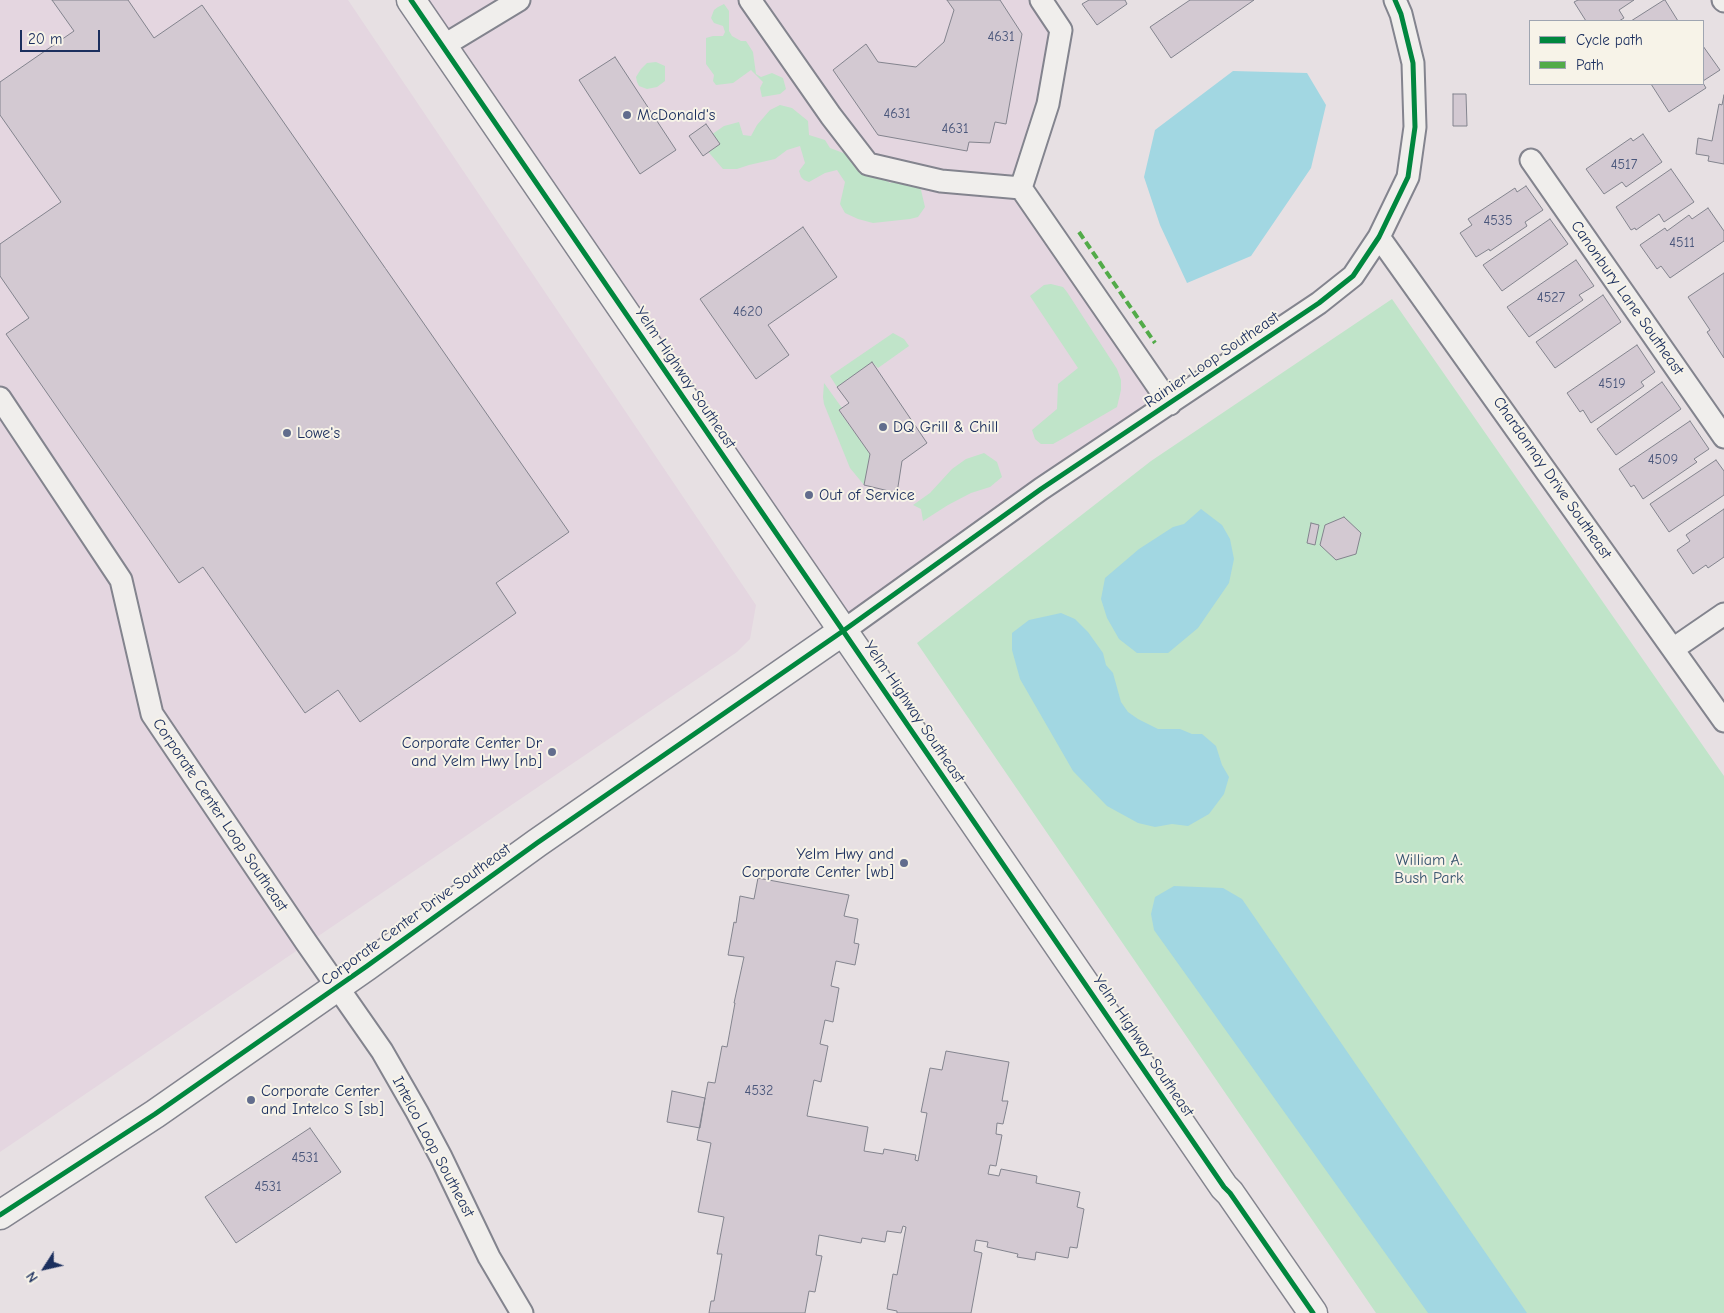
<!DOCTYPE html>
<html>
<head>
<meta charset="utf-8">
<style>
	body { margin:0 }
	#map { position:relative; width:1724px; height:1313px; overflow:hidden; background:#e7e0e3; font-family:"Comic Neue",sans-serif }
	canvas { display:block }
	.legend { position:absolute; left:1529px; top:20px; width:175px; height:65px; box-sizing:border-box; background:#f7f3e8; border:1px solid #9fa5b1; margin:0; padding:6px 9px; list-style:none; font-size:15px; color:#1b2f5e }
	.legend li { display:flex; align-items:center; gap:10px; height:25px }
	.legend b { width:25px; border:1px solid #9fa5b1 }
	.north { position:absolute; left:20px; top:1243px; width:50px; height:50px; -webkit-text-stroke:4px #f7f3e8; paint-order:stroke; rotate:235deg; font-size:14px; font-weight:700; line-height:20px; text-align:center; color:#1b2f5e }
	.north::after { content:''; display:block; margin:auto; width:18px; height:22px; background:#1b2f5e; clip-path:polygon(50% 0,100% 100%,50% 72%,0 100%) }
	.scale { position:absolute; left:20px; top:30px; width:80px; height:22px; box-sizing:border-box; border:2px solid #1b2f5e; border-top:0; padding-left:6px; font-size:15px; line-height:18px; white-space:nowrap; color:#1b2f5e; -webkit-text-stroke:4px #f7f3e8; paint-order:stroke }
</style>
</head>
<body>
<div id="map">
<canvas width="1724" height="1313"></canvas>
<ul class="legend">
<li><b style="height:6px;background:#00873e"></b>Cycle path</li>
<li><b style="height:6px;background:#52ab49"></b>Path</li>
</ul>
<div class="north">N</div>
<div class="scale">20 m</div>
</div>
<script>
const ctx = document.querySelector('canvas').getContext('2d');
ctx.lineJoin = 'round';
function fill(path, color) {
  ctx.fillStyle = color;
  ctx.fill(path, 'evenodd');
}
function shape(rows) {
  const path = new Path2D();
  for (const r of rows) {
    path.moveTo(r[0], r[1]);
    for (let i = 2; i < r.length; i += 2) path.lineTo(r[i], r[i + 1]);
  }
  return path;
}
function strokePath(path, color, width, dash) {
  ctx.strokeStyle = color;
  ctx.lineWidth = width;
  ctx.lineCap = dash ? 'butt' : 'round';
  ctx.setLineDash(dash || []);
  ctx.stroke(path);
}
function drawText(font, color, halo, rows, align = 'center') {
  ctx.font = font + ' "Comic Neue",sans-serif';
  ctx.lineWidth = 4;
  ctx.setLineDash([]);
  ctx.textBaseline = 'middle';
  ctx.strokeStyle = halo;
  ctx.fillStyle = color;
  for (const [text, x, y, turn = 0] of rows) {
    ctx.save();
    ctx.translate(x, y);
    ctx.rotate((+turn || 0) * Math.PI / 180);
    ctx.textAlign = isNaN(turn) ? turn : align;
    if (halo) ctx.strokeText(text, 0, 0);
    ctx.fillText(text, 0, 0);
    ctx.restore();
  }
}
fill(shape([
	[0,0,348,0,756,605,750,639,737,652,0,1152],
	[411,0,1041,0,1061,30,1021,188,1170,404,843,631]
]), '#e4d6e0');
fill(shape([
	[724,4,729,11,729,31,732,36,741,41,746,41,753,52,756,74,761,77,772,73,783,78,786,89,780,94,762,97,760,88,763,82,751,70,733,83,716,85,713,81,714,75,706,64,706,38,713,36,723,36,725,32,723,26,714,23,711,18,714,10,718,7],
	[656,62,665,66,665,81,657,87,647,89,639,86,637,82,636,77,641,69,647,63],
	[780,105,792,108,808,121,809,135,825,140,830,148,846,154,857,167,877,173,890,183,899,179,913,181,921,190,925,207,918,217,910,219,873,223,858,219,845,213,840,204,845,182,837,170,825,173,809,182,804,180,801,177,799,171,805,163,800,146,787,150,775,159,749,165,737,169,723,169,705,148,708,137,724,126,739,122,743,135,751,136,757,125,770,110],
	[1051,284,1063,287,1067,292,1117,369,1121,380,1121,390,1117,407,1062,439,1053,444,1041,444,1035,439,1032,430,1057,409,1058,384,1078,368,1030,296,1044,285],
	[1392,299,1724,776,1724,1313,1376,1313,917,643,1151,461],
	[893,333,904,339,909,346,878,368,872,362,837,387,830,376],
	[824,383,842,408,839,411,870,454,864,485,850,468,824,404,823,397],
	[984,453,997,462,1002,477,990,487,971,493,948,505,923,521,921,509,913,505,930,493,952,469,966,459]
]), '#c0e4c9');
fill(shape([
	[1233,71,1307,73,1326,105,1311,168,1251,256,1187,283,1160,225,1144,177,1155,130],
	[1201,509,1222,525,1230,539,1234,559,1229,583,1198,628,1168,653,1137,653,1119,639,1107,618,1101,599,1105,578,1139,549,1173,527,1184,524],
	[1061,613,1075,619,1088,632,1103,653,1106,665,1113,673,1121,702,1128,712,1138,719,1158,729,1180,729,1192,734,1202,734,1216,746,1222,765,1229,777,1224,794,1209,814,1188,826,1172,824,1155,827,1138,823,1107,806,1073,771,1020,679,1012,650,1012,633,1029,620],
	[1174,886,1223,888,1242,899,1527,1313,1428,1313,1154,930,1151,914,1155,897]
]), '#a2d7e2');
const building = shape([
	[52,0,128,0,154,38,202,5,569,532,496,583,516,613,360,722,338,690,305,713,203,567,179,583,6,334,29,318,0,276,0,244,61,202,0,115,0,82,74,31,52,0],
	[947,0,1000,0,1022,34,1006,124,995,122,990,143,969,142,967,151,878,135,833,70,866,44,878,62,916,67,944,42,954,10,947,0],
	[1089,0,1125,0,1127,4,1097,25,1082,4,1089,0],
	[1190,0,1254,0,1171,58,1150,27,1190,0],
	[1578,0,1634,0,1619,10,1624,18,1619,21,1586,21,1574,2,1578,0],
	[1665,0,1678,21,1631,21,1664,0,1665,0],
	[1703,46,1720,70,1703,81,1703,46],
	[615,57,676,150,640,174,579,80,615,57],
	[1703,83,1706,88,1669,112,1651,84,1703,83],
	[1453,94,1466,94,1467,126,1453,126,1453,94],
	[1724,95,1724,164,1708,161,1709,156,1696,154,1698,138,1712,141,1719,104,1722,105,1724,95],
	[706,124,720,144,703,156,689,136,706,124],
	[1643,134,1662,162,1626,187,1622,182,1604,194,1586,169,1631,138,1633,141,1643,134],
	[1671,169,1694,202,1664,222,1659,214,1636,230,1635,228,1631,230,1616,207,1671,169],
	[1526,186,1543,210,1525,222,1527,226,1490,251,1489,249,1476,257,1460,233,1472,225,1468,219,1515,188,1517,192,1526,186],
	[1708,208,1724,231,1724,241,1670,278,1661,266,1657,269,1640,245,1665,228,1667,231,1689,215,1692,219,1708,208],
	[1550,219,1568,244,1502,291,1483,265,1550,219],
	[803,227,837,277,768,325,789,355,756,379,700,299,803,227],
	[1576,260,1594,286,1579,295,1583,300,1529,337,1507,307,1576,260],
	[1724,273,1724,358,1707,332,1710,330,1688,297,1724,273],
	[1603,295,1621,322,1555,368,1536,342,1603,295],
	[1637,345,1655,372,1641,382,1644,386,1591,423,1583,410,1580,412,1567,393,1637,345],
	[872,362,927,443,902,461,897,493,864,485,870,454,839,410,849,403,837,387,872,362],
	[1662,382,1681,409,1616,455,1597,429,1662,382],
	[1690,421,1709,449,1694,459,1697,462,1643,499,1634,485,1631,487,1619,469,1690,421],
	[1716,460,1724,471,1724,495,1669,532,1650,504,1716,460],
	[1724,509,1724,557,1708,568,1706,565,1693,574,1677,550,1690,541,1686,535,1724,509],
	[1344,517,1361,533,1356,554,1336,560,1320,545,1325,525,1344,517],
	[1311,523,1319,525,1315,545,1307,543,1311,523],
	[758,878,849,895,844,916,858,919,854,943,859,944,855,965,836,961,831,986,839,988,833,1022,825,1020,820,1044,828,1046,821,1082,814,1080,807,1116,868,1127,864,1151,883,1154,884,1149,916,1155,915,1160,918,1161,927,1113,921,1112,930,1068,942,1070,946,1051,1009,1062,1002,1101,1008,1101,1003,1124,997,1123,996,1134,1002,1135,996,1166,990,1165,988,1174,999,1176,1001,1169,1037,1176,1036,1183,1080,1192,1077,1207,1084,1209,1077,1248,1070,1247,1068,1258,1036,1252,1035,1260,1017,1257,1018,1254,987,1247,988,1242,976,1240,974,1251,982,1253,971,1313,897,1313,897,1311,887,1309,893,1274,897,1275,906,1227,903,1226,901,1233,887,1231,885,1242,862,1238,861,1243,819,1235,816,1255,822,1256,815,1292,809,1291,805,1313,709,1313,711,1301,714,1301,722,1254,717,1254,724,1217,698,1212,711,1143,697,1140,708,1082,715,1083,722,1046,727,1047,735,1003,734,1003,744,957,728,955,734,922,736,923,740,896,754,899,758,878],
	[672,1091,705,1098,700,1128,667,1122,672,1091],
	[310,1128,341,1172,236,1243,205,1197,310,1128]
]);
fill(building, '#d3c9d2');
strokePath(building, '#83848e', 1);
const street = shape([
	[750,0,831,116,868,164,941,181,1021,188],
	[1723,0,1724,1],
	[443,46,519,0],
	[1531,160,1724,437],
	[1021,188,1170,404],
	[1021,188,1048,104,1061,30,1041,0],
	[1379,237,1724,721],
	[0,398,121,580,152,714,306,942,382,1051,417,1112,441,1157,489,1257,522,1313],
	[843,631,1041,489,1319,303,1353,276,1379,237,1408,177,1415,127,1413,63,1401,14,1395,0],
	[1673,649,1724,614]
]);
const secondary = shape([
	[411,0,1224,1187,1230,1193,1313,1313],
	[0,1215,155,1114,367,966,537,843,843,631]
]);
strokePath(street, '#83848e', 25);
strokePath(secondary, '#83848e', 31);
strokePath(street, '#f0eeec', 21);
strokePath(secondary, '#f0eeec', 28);
strokePath(shape([
	[1079,232,1155,343]
]), '#52ab49', 4, [8, 4]);
strokePath(shape([
	[411,0,1224,1187,1230,1193,1313,1313],
	[0,1215,155,1114,367,966,537,843,843,631,1041,489,1319,303,1353,276,1379,237,1408,177,1415,127,1413,63,1401,14,1395,0]
]), '#00873e', 5);
for (const [x, y, r, color] of [
	[627,115,5,"#626d8d"],
	[883,427,5,"#626d8d"],
	[287,433,5,"#626d8d"],
	[809,495,5,"#626d8d"],
	[552,752,5,"#626d8d"],
	[904,863,5,"#626d8d"],
	[251,1100,5,"#626d8d"]
]) {
  const dot = new Path2D();
  dot.arc(x, y, r, 0, 2 * Math.PI);
  ctx.fillStyle = color;
  ctx.fill(dot);
  strokePath(dot, '#f7f3e8', 2);
}
drawText('14px', '#49567b', null, [
	["4631",1001,37],
	["4631",897,114],
	["4631",955,129],
	["4517",1624,165],
	["4535",1498,221],
	["4511",1682,243],
	["4527",1551,298],
	["4620",748,312],
	["4519",1612,384],
	["4509",1663,460],
	["4532",759,1091],
	["4531",305,1158],
	["4531",268,1187]
]);
drawText('16px', '#1b2f5e', '#f7f3e8', [
	["McDonald's",637,115],
	["DQ Grill & Chill",893,427],
	["Lowe's",297,433],
	["Out of Service",819,495],
	["Corporate Center Dr",542,743,"right"],
	["and Yelm Hwy [nb]",542,761,"right"],
	["Yelm Hwy and",894,854,"right"],
	["Corporate Center [wb]",894,872,"right"],
	["Corporate Center",261,1091],
	["and Intelco S [sb]",261,1109]
], 'left');
drawText('16px', '#1b2f5e', '#f7f3e8', [
	["Canonbury Lane Southeast",1627,298,55],
	["Rainier Loop Southeast",1212,360,-34],
	["Yelm Highway Southeast",685,378,56],
	["Chardonnay Drive Southeast",1552,478,55],
	["Yelm Highway Southeast",914,712,56],
	["Corporate Center Loop Southeast",220,815,56],
	["Corporate Center Drive Southeast",416,915,-36],
	["Yelm Highway Southeast",1143,1046,56],
	["Intelco Loop Southeast",433,1147,62]
]);
drawText('16px', '#36546f', '#f7f3e8', [
	["William A.",1429,860],
	["Bush Park",1429,878]
]);
</script>
</body>
</html>
